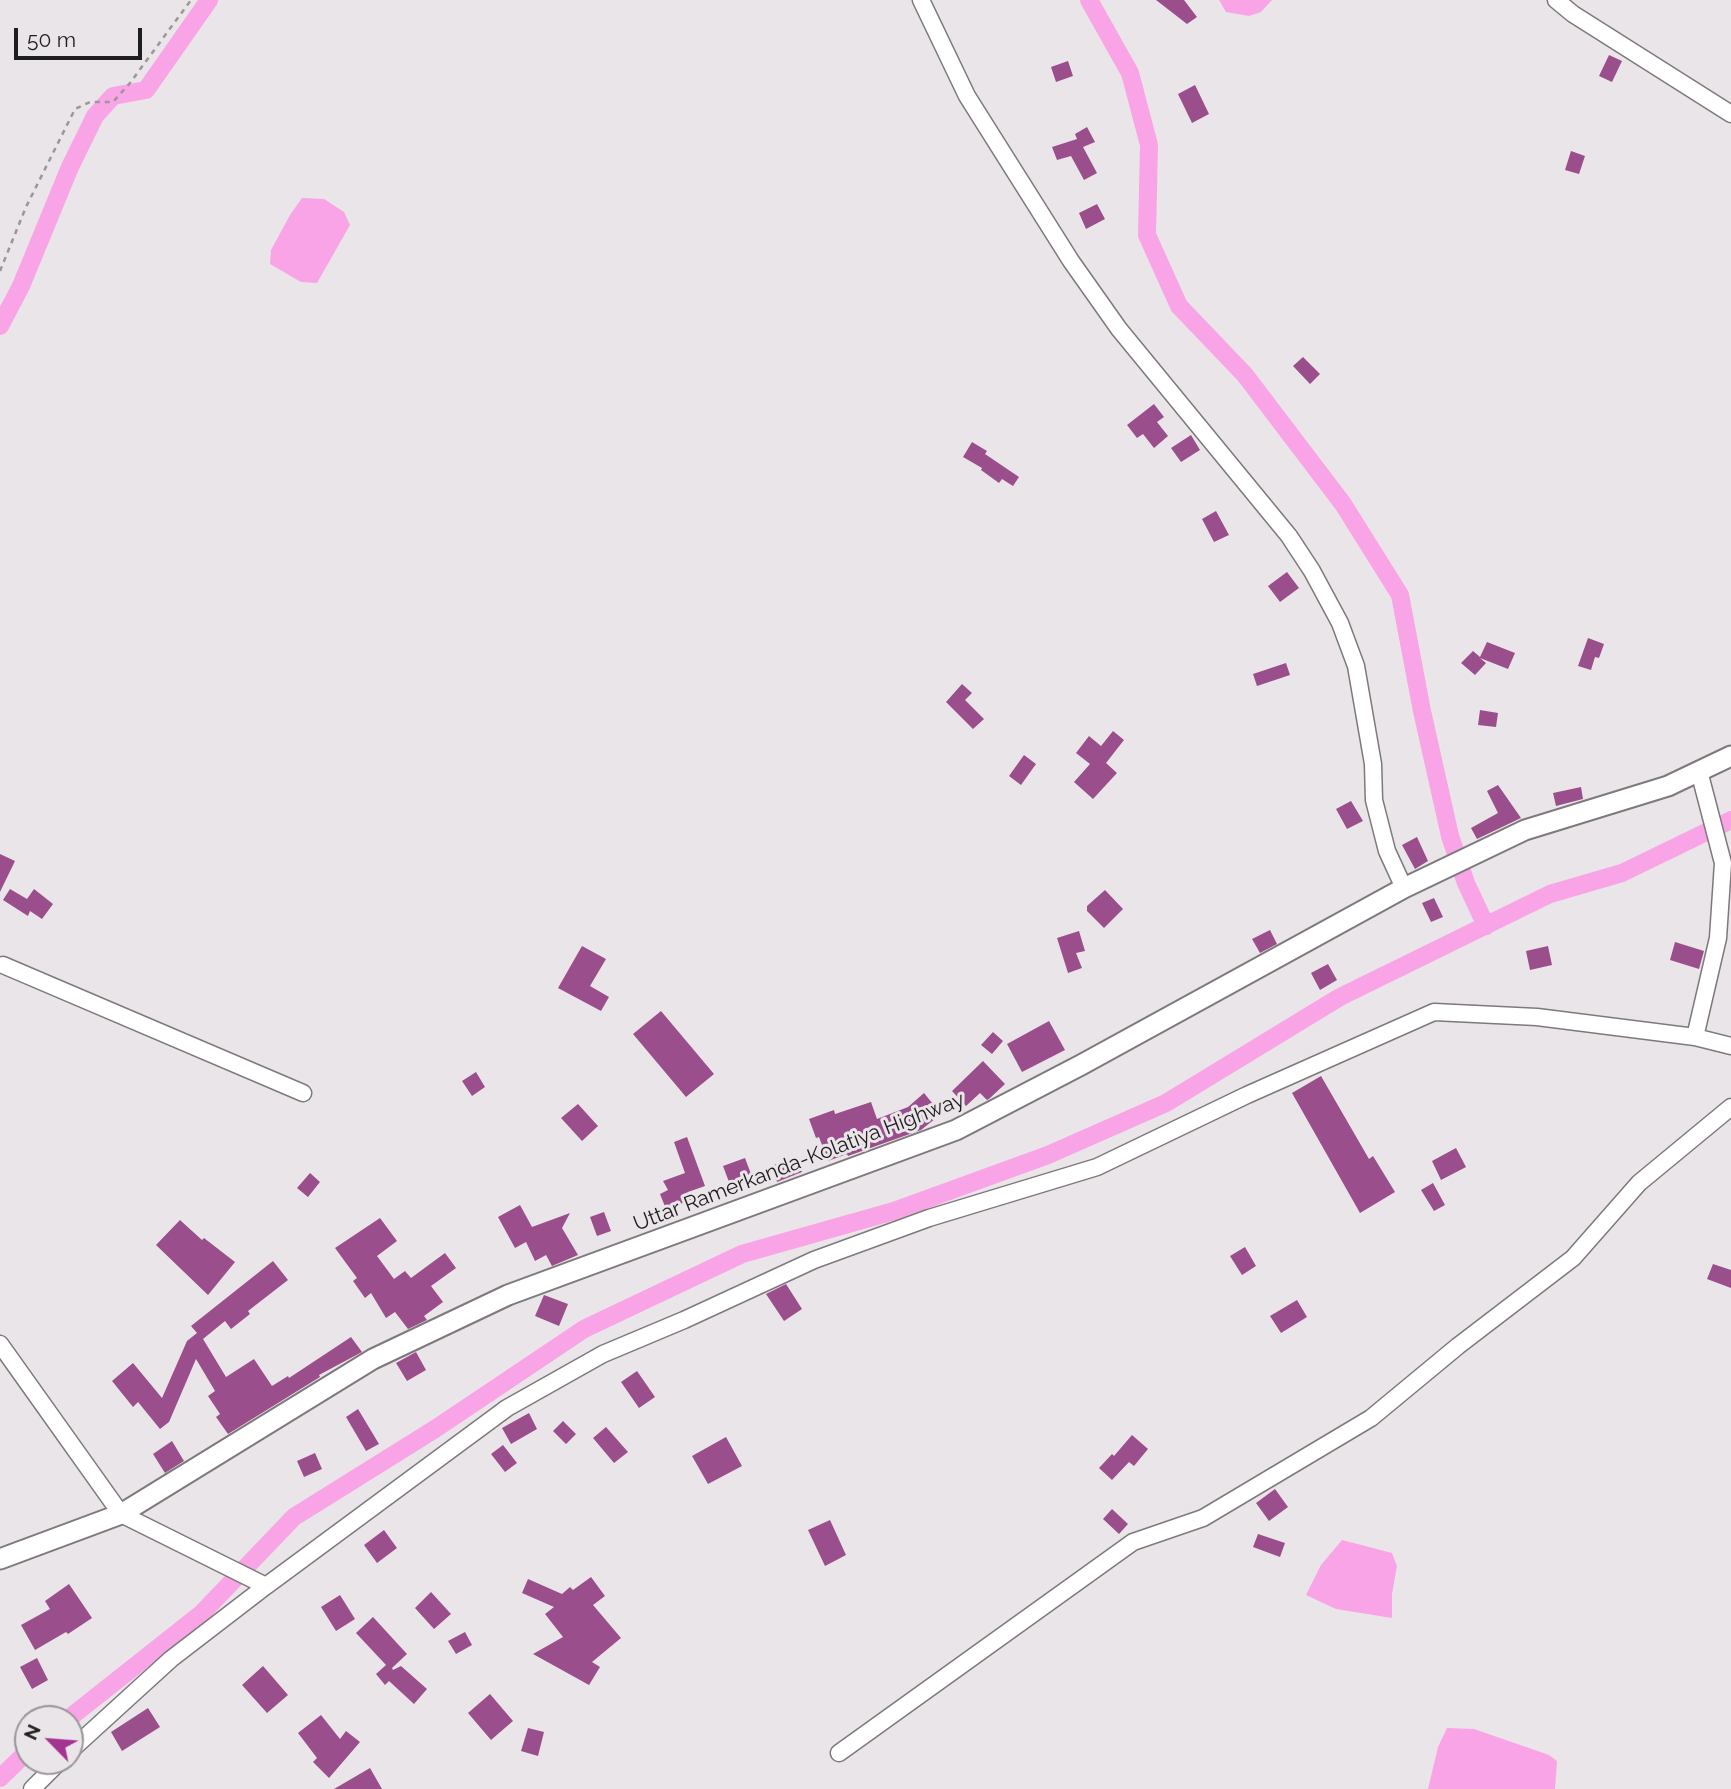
<!DOCTYPE html>
<html>
<head>
<meta charset="utf-8">
<style>
	body { margin:0 }
	#map { position:relative; width:1731px; height:1789px; overflow:hidden; background:#eae5e8; font-family:Raleway,sans-serif }
	canvas { display:block }
	.north { position:absolute; left:14px; top:1705px; width:70px; height:70px; box-sizing:border-box; background:#eae5e8; border:2px solid #999598; border-radius:50%; rotate:295deg; font-size:19px; font-weight:700; line-height:28px; text-align:center; color:#1f1e1f }
	.north::after { content:''; display:block; margin:auto; width:24px; height:32px; background:#a43491; clip-path:polygon(50% 0,100% 100%,50% 72%,0 100%) }
	.scale { position:absolute; left:14px; top:28px; width:128px; height:32px; box-sizing:border-box; border:4px solid #1f1e1f; border-top:0; padding-left:9px; font-size:21px; line-height:24px; white-space:nowrap; color:#1f1e1f; -webkit-text-stroke:5px #eae5e8; paint-order:stroke }
</style>
</head>
<body>
<div id="map">
<canvas width="1731" height="1789"></canvas>
<div class="north">N</div>
<div class="scale">50 m</div>
</div>
<script>
const ctx = document.querySelector('canvas').getContext('2d');
ctx.lineJoin = 'round';
function fill(path, color) {
  ctx.fillStyle = color;
  ctx.fill(path, 'evenodd');
}
function shape(rows) {
  const path = new Path2D();
  for (const r of rows) {
    path.moveTo(r[0], r[1]);
    for (let i = 2; i < r.length; i += 2) path.lineTo(r[i], r[i + 1]);
  }
  return path;
}
function strokePath(path, color, width, dash) {
  ctx.strokeStyle = color;
  ctx.lineWidth = width;
  ctx.lineCap = dash ? 'butt' : 'round';
  ctx.setLineDash(dash || []);
  ctx.stroke(path);
}
function drawText(font, color, halo, rows, align = 'center') {
  ctx.font = font + ' Raleway,sans-serif';
  ctx.lineWidth = 6;
  ctx.setLineDash([]);
  ctx.textBaseline = 'middle';
  ctx.strokeStyle = halo;
  ctx.fillStyle = color;
  for (const [text, x, y, turn = 0] of rows) {
    ctx.save();
    ctx.translate(x, y);
    ctx.rotate((+turn || 0) * Math.PI / 180);
    ctx.textAlign = isNaN(turn) ? turn : align;
    if (halo) ctx.strokeText(text, 0, 0);
    ctx.fillText(text, 0, 0);
    ctx.restore();
  }
}
fill(shape([
	[1219,0,1272,0,1261,12,1249,16,1226,12],
	[302,198,324,199,344,212,350,225,317,283,301,282,270,264,271,250,290,215],
	[1342,1540,1392,1553,1397,1566,1392,1594,1392,1618,1336,1609,1306,1595,1321,1565],
	[1447,1728,1474,1729,1549,1755,1557,1761,1555,1789,1428,1789,1438,1747]
]), '#f9a4e6');
strokePath(shape([
	[1089,0,1130,73,1149,145,1147,235,1179,306,1245,375,1343,504,1400,595,1422,711,1450,836,1466,883,1486,926],
	[0,326,21,286,70,167,95,116,113,96,146,90,209,0],
	[68,1719,202,1613,294,1517,435,1429,584,1329,742,1254,894,1211,1048,1155,1166,1103,1340,997,1550,894,1622,873,1731,820],
	[0,1778,28,1751]
]), '#f9a4e6', 18);
fill(shape([
	[1156,0,1184,0,1197,17,1187,24],
	[1609,55,1622,61,1612,82,1599,76],
	[1068,61,1073,76,1056,82,1051,67],
	[1195,85,1209,114,1192,123,1178,94],
	[1087,127,1095,142,1083,147,1097,173,1084,180,1071,156,1057,160,1052,147,1077,139,1075,134],
	[1571,151,1585,156,1579,174,1565,170],
	[1097,204,1105,219,1086,229,1079,213],
	[1303,357,1320,374,1310,384,1293,366],
	[1154,404,1164,417,1157,422,1168,436,1154,448,1143,434,1137,438,1127,425],
	[1191,435,1200,450,1181,462,1171,448],
	[972,442,987,451,985,454,1019,477,1013,486,1002,479,999,483,981,470,982,468,963,457],
	[1216,511,1229,535,1214,542,1202,519],
	[1287,572,1299,588,1280,602,1268,586],
	[1588,638,1604,644,1599,658,1595,657,1591,670,1578,666],
	[1487,642,1515,653,1508,669,1480,658,1486,663,1475,675,1461,663,1473,651,1480,657],
	[1286,663,1290,675,1257,686,1253,674],
	[962,684,972,693,965,700,984,719,973,729,946,702],
	[1480,710,1498,713,1496,727,1478,725],
	[1113,731,1124,740,1106,763,1117,773,1093,799,1074,782,1090,764,1076,753,1089,736,1101,746],
	[1024,755,1036,764,1021,785,1009,776],
	[1498,785,1521,818,1477,839,1471,828,1498,813,1487,791],
	[1581,787,1583,799,1556,806,1553,793],
	[1351,801,1363,821,1347,829,1336,809],
	[1417,837,1428,861,1415,869,1402,845],
	[0,854,15,861,0,892],
	[10,889,27,899,34,889,53,904,42,919,30,911,28,916,3,900],
	[1105,890,1123,909,1104,928,1087,911,1087,906],
	[1434,898,1443,917,1431,922,1422,903],
	[1270,930,1277,944,1260,953,1252,939],
	[1079,931,1085,951,1076,953,1082,968,1068,973,1057,938],
	[1675,942,1704,951,1699,969,1670,960],
	[582,946,606,959,590,986,609,997,601,1011,558,988],
	[1548,946,1552,965,1530,970,1526,951],
	[1328,964,1337,980,1320,990,1311,973],
	[661,1011,714,1074,686,1097,633,1034],
	[1049,1021,1065,1050,1022,1072,1007,1044],
	[993,1032,1003,1041,992,1054,981,1045],
	[983,1061,1005,1084,989,1099,987,1100,980,1093,966,1106,952,1091],
	[476,1072,485,1087,472,1096,462,1081],
	[1321,1076,1369,1159,1373,1156,1395,1192,1360,1213,1292,1093],
	[924,1093,941,1114,921,1130,848,1156,847,1154,828,1161,819,1137,816,1138,809,1119,834,1110,835,1114,871,1102,877,1119,908,1107],
	[578,1104,598,1126,582,1141,561,1118],
	[687,1137,705,1186,688,1192,691,1200,666,1209,660,1194,668,1190,663,1181,685,1173,674,1142],
	[1456,1148,1466,1167,1441,1180,1432,1161],
	[797,1157,802,1172,777,1182,771,1166],
	[745,1158,751,1174,729,1182,723,1166],
	[310,1173,320,1182,308,1197,297,1188],
	[1433,1183,1445,1205,1434,1211,1421,1190],
	[520,1205,532,1227,570,1213,562,1228,578,1255,552,1266,546,1255,535,1261,526,1242,515,1248,498,1217],
	[604,1212,611,1231,597,1236,590,1217],
	[380,1218,397,1241,377,1256,394,1279,405,1271,411,1278,445,1253,456,1268,431,1286,443,1302,424,1316,427,1320,408,1329,395,1312,386,1318,371,1293,365,1298,353,1281,357,1278,335,1248],
	[180,1220,202,1240,204,1238,235,1262,208,1295,156,1245],
	[1245,1247,1256,1266,1242,1275,1230,1256],
	[273,1261,288,1280,248,1311,250,1314,231,1329,225,1321,203,1339,226,1377,254,1359,272,1386,288,1376,289,1378,351,1337,362,1352,319,1375,320,1377,228,1434,216,1417,220,1414,208,1396,215,1391,196,1359,169,1422,160,1429,138,1402,133,1407,112,1381,133,1363,162,1398,187,1341,197,1333,191,1326],
	[1713,1264,1731,1270,1731,1288,1707,1279],
	[786,1284,802,1309,784,1321,766,1294],
	[544,1295,568,1304,559,1326,535,1316],
	[1297,1300,1307,1317,1281,1333,1270,1316],
	[416,1352,426,1370,407,1381,396,1363],
	[637,1371,655,1397,639,1408,621,1382],
	[358,1409,379,1444,366,1451,346,1417],
	[529,1413,537,1429,511,1444,502,1428],
	[563,1421,576,1434,566,1444,553,1431],
	[606,1427,628,1452,614,1463,593,1438],
	[1132,1435,1148,1449,1134,1466,1129,1462,1112,1480,1099,1468,1112,1454,1114,1456],
	[726,1437,742,1466,708,1484,692,1456],
	[172,1441,184,1461,165,1473,153,1454],
	[503,1445,517,1463,505,1472,491,1454],
	[315,1453,322,1469,304,1477,297,1461],
	[1275,1489,1288,1507,1269,1521,1256,1503],
	[1112,1509,1128,1524,1119,1534,1103,1519],
	[830,1520,846,1555,825,1566,808,1530],
	[384,1530,397,1548,377,1563,364,1545],
	[1258,1534,1285,1543,1280,1557,1253,1547],
	[591,1577,605,1596,593,1605,621,1638,592,1662,600,1667,589,1685,533,1654,563,1637,545,1614,554,1607,522,1593,528,1579,562,1594,570,1587,573,1590],
	[69,1584,92,1618,68,1634,66,1632,35,1650,21,1625,50,1609,45,1601],
	[431,1592,451,1614,434,1629,415,1608],
	[340,1595,355,1619,336,1631,321,1607],
	[373,1617,407,1654,392,1668,393,1670,401,1666,427,1689,414,1704,389,1681,385,1685,376,1674,386,1665,356,1633],
	[465,1632,472,1645,456,1654,448,1641],
	[37,1658,48,1680,32,1689,20,1667],
	[263,1666,288,1695,267,1713,242,1685],
	[490,1694,513,1721,491,1740,468,1713],
	[148,1708,160,1727,122,1751,111,1732],
	[321,1715,340,1739,346,1731,360,1742,329,1778,313,1762,317,1758,298,1733],
	[528,1728,544,1732,538,1756,521,1751],
	[370,1768,382,1789,334,1789]
]), '#9b4e8c');
const minor = shape([
	[921,0,967,96,1071,261,1119,329,1289,536,1312,571,1340,623,1356,666,1373,764,1374,800,1387,851,1404,888],
	[1556,0,1573,14,1731,114],
	[3,965,303,1093],
	[1695,1037,1718,938,1723,863,1699,771],
	[0,1344,121,1514,266,1586,507,1408,603,1354,684,1320,814,1260,929,1218,1097,1167,1247,1095,1434,1012,1537,1017,1695,1037,1731,1046],
	[70,1751,171,1659,266,1586],
	[839,1753,1133,1542,1203,1518,1371,1418,1458,1346,1573,1258,1639,1183,1731,1107],
	[32,1789,60,1761]
]);
const tertiary = shape([
	[0,1559,121,1514,373,1359,508,1295,956,1130,1081,1065,1404,888,1525,830,1668,786,1731,756]
]);
strokePath(minor, '#7e797c', 19);
strokePath(tertiary, '#7e797c', 23);
strokePath(shape([
	[0,271,26,207,75,109,90,102,113,102,130,83,191,0]
]), '#9a9799', 2.5, [5, 5]);
strokePath(minor, '#fff', 16);
strokePath(tertiary, '#fff', 19);
drawText('21px', '#1f1e1f', '#eae5e8', [
	["Uttar Ramerkanda-Kolatiya Highway",799,1162,-21]
]);
</script>
</body>
</html>
